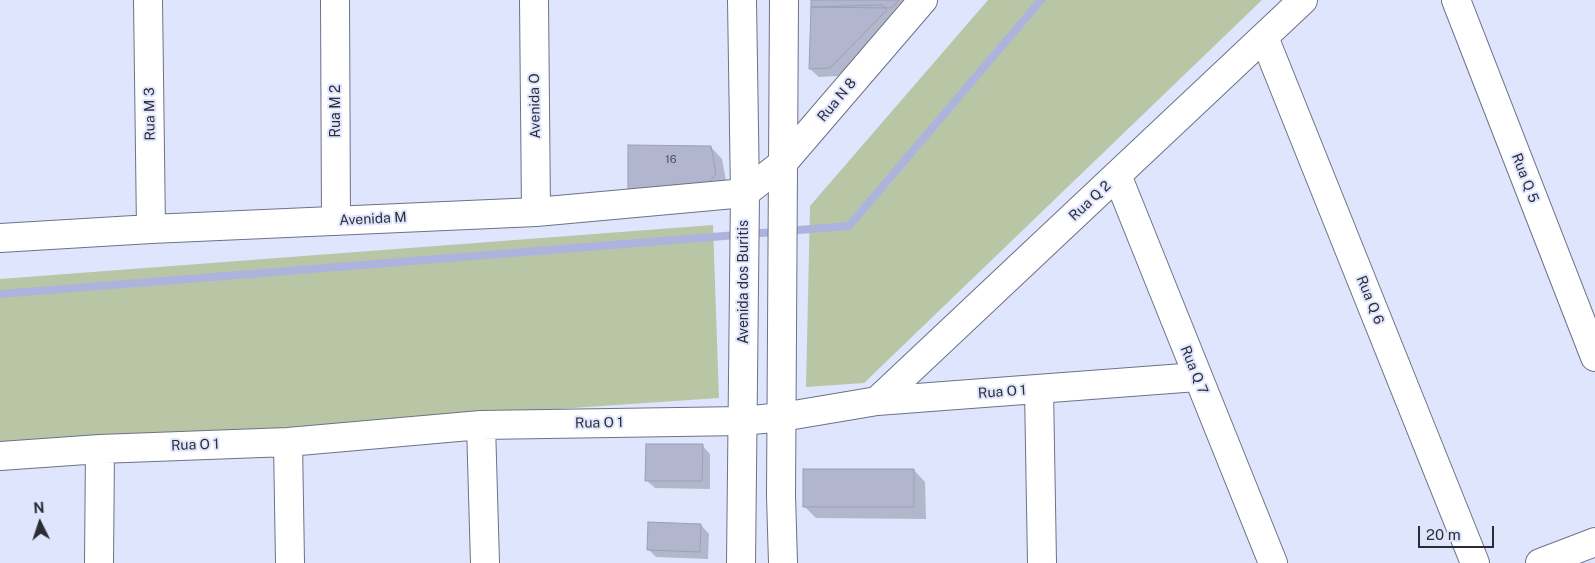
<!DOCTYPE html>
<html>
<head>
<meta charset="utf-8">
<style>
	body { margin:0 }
	#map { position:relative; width:1595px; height:563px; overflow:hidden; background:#e0e5fe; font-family:"Public Sans",sans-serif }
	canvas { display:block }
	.north { position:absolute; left:15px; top:498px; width:50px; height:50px; -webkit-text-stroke:4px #e0e5fe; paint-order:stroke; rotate:356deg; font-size:14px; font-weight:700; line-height:20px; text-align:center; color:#2b2d36 }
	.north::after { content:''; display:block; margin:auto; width:18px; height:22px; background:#2b2d36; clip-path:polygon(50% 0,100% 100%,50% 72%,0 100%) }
	.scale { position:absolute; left:1418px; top:526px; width:76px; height:22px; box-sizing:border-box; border:2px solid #2b2d36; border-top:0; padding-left:6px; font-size:15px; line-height:18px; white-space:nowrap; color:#2b2d36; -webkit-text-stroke:4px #e0e5fe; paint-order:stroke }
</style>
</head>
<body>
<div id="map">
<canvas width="1595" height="563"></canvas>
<div class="north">N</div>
<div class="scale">20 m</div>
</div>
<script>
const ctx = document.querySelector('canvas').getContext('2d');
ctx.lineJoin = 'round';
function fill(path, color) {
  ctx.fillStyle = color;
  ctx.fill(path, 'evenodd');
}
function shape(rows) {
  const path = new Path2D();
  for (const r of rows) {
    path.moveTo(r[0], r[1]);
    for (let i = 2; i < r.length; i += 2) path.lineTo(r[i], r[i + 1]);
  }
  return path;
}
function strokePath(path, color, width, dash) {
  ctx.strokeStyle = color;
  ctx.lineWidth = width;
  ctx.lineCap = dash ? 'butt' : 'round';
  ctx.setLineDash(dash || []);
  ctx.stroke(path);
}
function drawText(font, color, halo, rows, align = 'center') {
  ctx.font = font + ' "Public Sans",sans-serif';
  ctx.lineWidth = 4;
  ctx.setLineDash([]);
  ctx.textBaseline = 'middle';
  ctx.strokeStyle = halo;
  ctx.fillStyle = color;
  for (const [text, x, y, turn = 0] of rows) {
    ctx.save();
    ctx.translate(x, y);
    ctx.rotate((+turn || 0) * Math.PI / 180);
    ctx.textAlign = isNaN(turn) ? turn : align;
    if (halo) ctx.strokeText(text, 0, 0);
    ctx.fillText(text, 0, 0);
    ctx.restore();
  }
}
fill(shape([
	[988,0,1262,0,864,383,806,387,810,206],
	[713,225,719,398,0,447,0,279]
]), '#b8c6a5');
fill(shape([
	[811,0,914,0,900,16,891,16,894,19,839,76,819,77,810,69],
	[711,147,722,159,727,186,630,191],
	[702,445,710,454,710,489,655,488,646,480],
	[914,470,925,482,926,519,816,518,804,506],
	[701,525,709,534,708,559,656,557,648,549]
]), '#0003');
strokePath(shape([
	[0,294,849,226,1041,0]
]), '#acb4dd', 8);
const building = shape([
	[811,0,899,0,892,8,811,7,811,0],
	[882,5,887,10,830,68,809,69,811,7,882,5],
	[628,145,711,146,716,174,705,188,628,192,628,145],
	[646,444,703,444,702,481,645,481,646,444],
	[803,469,914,469,914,507,803,507,803,469],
	[648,522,701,524,700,552,647,550,648,522]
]);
fill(building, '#b1b6ce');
strokePath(building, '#9a9fb6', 1);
const minor = shape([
	[148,0,151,229],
	[335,0,336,221],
	[534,0,536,212],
	[1456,0,1595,357],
	[1264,37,1475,563],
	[1117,175,1273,563],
	[0,238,151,229,536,212,745,193,783,163,923,0],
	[1039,389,1042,563],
	[877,401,1303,0],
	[481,425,485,563],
	[288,442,290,563],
	[0,456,100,449,288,442,481,425,743,421,782,417,877,401,1197,377],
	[99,563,100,449],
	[1540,563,1595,542]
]);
const secondary = shape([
	[741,563,745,193,742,0],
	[783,563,781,496,784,0]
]);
strokePath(minor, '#6d7287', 30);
strokePath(secondary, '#6d7287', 30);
strokePath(minor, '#fff', 28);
strokePath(secondary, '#fff', 28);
drawText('11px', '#4c4f5c', null, [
	["16",671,160]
]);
drawText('14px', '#2b2d36', '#e0e5fe', [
	["Rua N 8",837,100,-50],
	["Avenida O",535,106,-91],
	["Rua M 2",336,111,-90],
	["Rua M 3",150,114,-91],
	["Rua Q 5",1525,178,69],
	["Rua Q 2",1090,201,-43],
	["Avenida M",373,219,-3],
	["Avenida dos Buritis",744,282,-90],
	["Rua Q 6",1370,300,68],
	["Rua Q 7",1194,370,68],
	["Rua O 1",1002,392,-4],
	["Rua O 1",599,423,-1],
	["Rua O 1",195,445,-2]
]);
</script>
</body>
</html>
